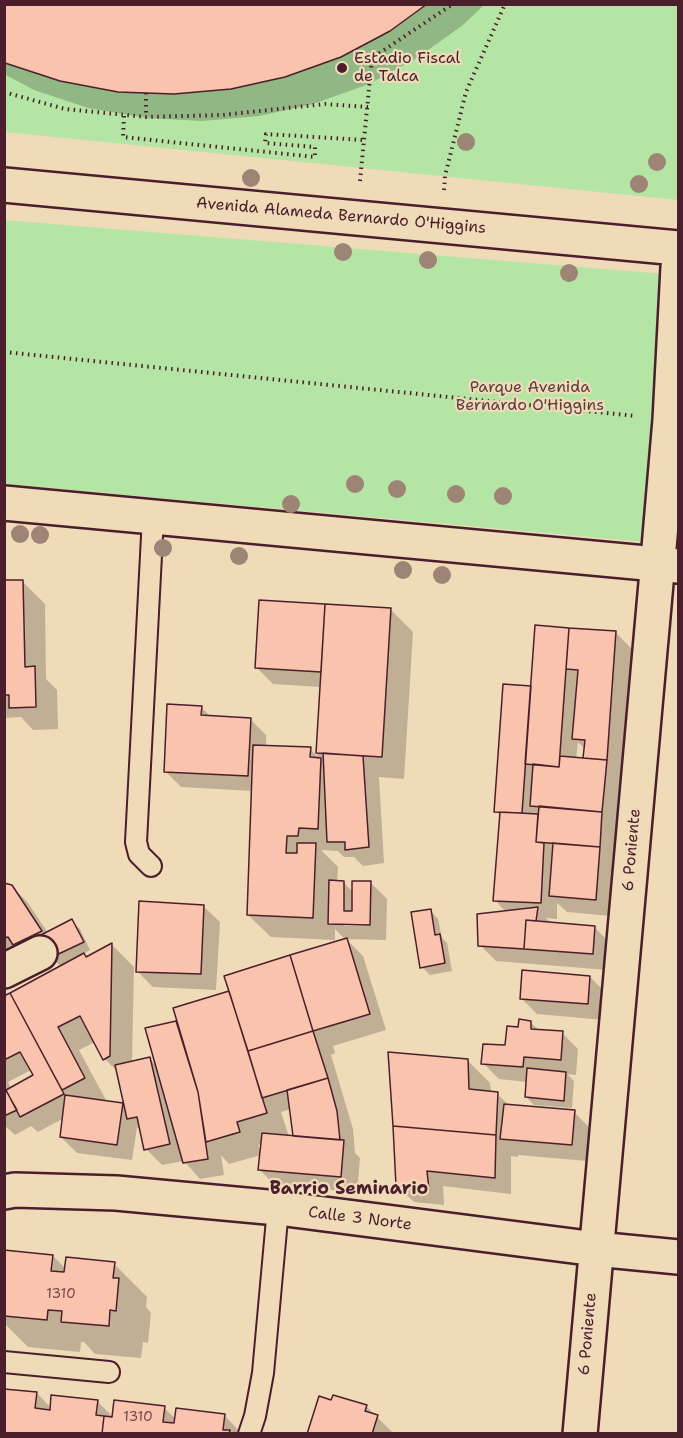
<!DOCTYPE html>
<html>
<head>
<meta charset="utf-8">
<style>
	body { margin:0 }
	#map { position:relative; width:683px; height:1438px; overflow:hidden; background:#f0dbb9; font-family:"Shantell Sans",sans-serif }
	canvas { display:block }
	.frame { position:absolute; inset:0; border:6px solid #4a1f2b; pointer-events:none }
</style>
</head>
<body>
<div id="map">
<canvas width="683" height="1438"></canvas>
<div class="frame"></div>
</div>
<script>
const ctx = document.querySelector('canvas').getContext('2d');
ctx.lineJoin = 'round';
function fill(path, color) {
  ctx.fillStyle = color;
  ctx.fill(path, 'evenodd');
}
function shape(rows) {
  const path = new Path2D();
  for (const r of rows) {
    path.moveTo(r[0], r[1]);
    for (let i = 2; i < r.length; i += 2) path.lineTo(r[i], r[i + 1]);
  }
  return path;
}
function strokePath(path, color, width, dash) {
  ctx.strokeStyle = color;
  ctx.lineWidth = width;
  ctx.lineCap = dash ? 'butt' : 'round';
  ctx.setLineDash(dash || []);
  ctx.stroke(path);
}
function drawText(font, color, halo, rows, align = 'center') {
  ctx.font = font + ' "Shantell Sans",sans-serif';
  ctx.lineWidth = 4.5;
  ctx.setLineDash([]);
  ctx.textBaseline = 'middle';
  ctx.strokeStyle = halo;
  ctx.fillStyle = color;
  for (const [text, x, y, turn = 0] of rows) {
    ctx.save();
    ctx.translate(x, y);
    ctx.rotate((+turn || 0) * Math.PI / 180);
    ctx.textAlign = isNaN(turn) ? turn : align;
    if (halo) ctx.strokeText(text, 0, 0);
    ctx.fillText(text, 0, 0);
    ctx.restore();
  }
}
fill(shape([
	[5,5,678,5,678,200,5,132],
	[4,220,678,275,678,545,5,484]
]), '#b5e5a5');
fill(shape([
	[4,4,485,4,463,25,417,58,369,84,313,104,259,116,202,121,147,118,88,108,34,90,4,74],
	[22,581,45,604,46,679,57,690,58,729,33,730,21,717,4,718,4,582],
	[391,610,413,632,404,779,379,777,384,863,363,866,354,857,344,857,338,851,321,850,338,867,337,882,343,882,353,892,371,883,387,899,386,940,346,939,363,956,386,1030,333,1046,335,1053,331,1055,353,1129,355,1153,360,1158,357,1192,276,1186,260,1170,261,1155,229,1164,221,1155,224,1175,200,1179,184,1161,162,1165,146,1149,142,1131,137,1127,132,1160,77,1153,61,1137,64,1118,38,1132,31,1126,15,1135,4,1125,4,998,61,967,51,957,4,963,4,885,12,886,28,903,48,933,71,921,80,929,90,950,83,954,87,958,112,945,134,967,132,1063,150,1059,157,1066,147,1029,178,1022,231,992,346,940,335,929,335,940,271,937,248,915,253,791,181,787,165,771,201,707,211,717,250,719,266,735,266,747,310,749,317,756,321,687,273,684,257,668],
	[344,923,365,923,365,926,344,926],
	[95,1042,105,1059,118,1072,127,1109,122,1104,107,1102,79,1050],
	[31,1070,35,1076,11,1088,8,1082],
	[291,1109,295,1138,289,1137,281,1112],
	[262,1144,261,1154,258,1145],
	[616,633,632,649,611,916,567,912,557,903,557,919,546,918,552,924,594,927,610,943,608,970,496,961,480,945,506,912,495,900,501,816,496,811,532,688],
	[578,742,586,750,585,760,576,759],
	[203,906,220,922,216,990,153,987,137,971],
	[430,910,438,919,442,938,447,943,452,971,430,975,422,967],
	[590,977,606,993,604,1020,537,1014,521,998],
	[530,1022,540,1031,562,1033,578,1049,576,1075,567,1074,574,1081,572,1108,534,1105,526,1097,527,1082,499,1079,483,1063,506,1047,520,1029],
	[468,1061,490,1083,491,1093,497,1094,510,1106,574,1112,590,1128,587,1161,518,1155,518,1157,511,1156,511,1194,443,1186,444,1205,414,1202,397,1186],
	[53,1256,66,1269,114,1264,147,1297,146,1307,151,1313,148,1343,143,1342,141,1358,95,1354,84,1342,81,1342,80,1352,28,1347,4,1323,4,1264],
	[37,1393,51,1408,97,1401,113,1417,164,1408,176,1419,225,1416,242,1434,4,1434],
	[366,1406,394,1434,309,1434]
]), '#0003');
const building = shape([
	[4,4,427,4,390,31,341,57,285,77,231,89,174,94,118,92,60,81,5,63,4,4],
	[4,580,23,580,25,667,35,666,36,707,9,708,9,695,4,695,4,580],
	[259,600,325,604,321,672,255,668,259,600],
	[325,604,391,608,382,757,316,753,325,604],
	[535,625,569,628,559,767,525,764,535,625],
	[569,628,616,631,607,760,583,758,585,740,572,739,578,670,566,669,569,628],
	[503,684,531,686,522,813,494,812,503,684],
	[167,704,202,706,201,715,251,718,248,776,164,772,167,704],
	[253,745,311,747,310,757,321,758,318,829,299,828,298,836,287,836,286,853,297,853,297,843,316,843,313,918,247,915,253,745],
	[323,753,363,756,369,847,345,850,345,842,327,842,323,753],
	[560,756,607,760,602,812,530,806,533,764,559,767,560,756],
	[539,806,602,812,600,847,536,842,539,806],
	[500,812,538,814,536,842,544,843,541,903,493,901,500,812],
	[553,843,600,847,596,900,549,896,553,843],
	[329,880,344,881,344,911,352,911,352,881,371,881,370,925,328,924,329,880],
	[4,883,12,885,42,931,13,945,8,937,4,938,4,883],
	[139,901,204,905,201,974,136,972,139,901],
	[538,907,536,921,526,920,524,949,478,946,477,914,538,907],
	[431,909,435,935,440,934,445,963,420,968,411,912,431,909],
	[72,919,84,942,50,958,39,936,72,919],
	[526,920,595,926,593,954,524,949,526,920],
	[347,938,370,1014,313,1031,290,955,347,938],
	[112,943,110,1056,103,1060,80,1016,58,1027,85,1078,62,1090,10,993,84,953,86,957,112,943],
	[290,955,313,1031,248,1051,224,976,290,955],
	[522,970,590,976,588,1004,520,999,522,970],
	[229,991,267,1113,237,1122,240,1132,206,1142,198,1092,173,1008,229,991],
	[10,993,64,1094,20,1117,6,1090,33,1075,20,1052,4,1060,4,996,10,993],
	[519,1019,531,1021,531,1029,563,1031,561,1060,524,1057,523,1067,481,1064,483,1044,505,1045,507,1026,518,1027,519,1019],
	[176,1021,198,1092,208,1159,183,1163,145,1028,176,1021],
	[313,1031,328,1078,262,1098,248,1051,313,1031],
	[388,1052,468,1059,469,1089,498,1092,496,1135,393,1126,388,1052],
	[150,1057,170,1144,144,1150,137,1117,127,1119,115,1065,150,1057],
	[527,1068,566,1072,564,1101,525,1097,527,1068],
	[328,1078,337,1111,340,1140,293,1136,287,1090,328,1078],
	[4,1087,17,1110,4,1116,4,1087],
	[65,1095,123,1103,117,1145,60,1137,65,1095],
	[504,1104,575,1110,572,1145,500,1139,504,1104],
	[393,1126,496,1135,495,1178,427,1171,429,1190,396,1186,393,1126],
	[262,1133,344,1140,341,1177,258,1170,262,1133],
	[4,1250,53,1255,51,1271,64,1272,66,1257,115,1262,113,1278,119,1278,116,1311,110,1310,109,1326,61,1322,62,1311,48,1310,47,1320,4,1316,4,1250],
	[4,1389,37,1392,35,1408,50,1410,51,1395,98,1400,96,1415,104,1416,102,1434,4,1434,4,1389],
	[333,1395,367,1405,365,1411,378,1415,372,1434,307,1434,319,1396,331,1400,333,1395],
	[114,1400,165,1406,163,1422,174,1423,176,1408,225,1414,223,1430,230,1430,229,1434,102,1434,104,1416,112,1417,114,1400]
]);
fill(building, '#fac3ad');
strokePath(building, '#4a1f2b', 1.5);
const service = shape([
	[151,866,139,854,136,842,153,517],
	[4,1362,109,1372],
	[249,1434,255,1416,263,1373,278,1208]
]);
const minor = shape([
	[4,971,40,953],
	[4,1192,15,1190,116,1193,278,1208,596,1249,678,1257],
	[580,1434,656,583,670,420,678,267]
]);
const primary = shape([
	[4,185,678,248],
	[4,503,678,566]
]);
strokePath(service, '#4a1f2b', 24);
strokePath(minor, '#4a1f2b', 38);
strokePath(primary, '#4a1f2b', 38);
strokePath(shape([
	[4,92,65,109,146,117,222,115,325,104,368,107],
	[146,93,146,117],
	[124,116,123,137,315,157,315,147,265,143,266,134,364,140],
	[360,181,372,58,453,4],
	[444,190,445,176,466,92,505,4],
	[4,352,636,416]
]), '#4a1f2b', 4, [1.5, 4.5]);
strokePath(service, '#f0dbb9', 20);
strokePath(minor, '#f0dbb9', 33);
strokePath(primary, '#f0dbb9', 33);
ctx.fillStyle = '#9e8475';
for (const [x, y] of [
	[466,142],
	[657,162],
	[251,178],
	[639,184],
	[343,252],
	[428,260],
	[569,273],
	[355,484],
	[397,489],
	[456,494],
	[503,496],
	[291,504],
	[20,534],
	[40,535],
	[163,548],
	[239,556],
	[403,570],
	[442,575]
]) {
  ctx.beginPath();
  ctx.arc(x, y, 9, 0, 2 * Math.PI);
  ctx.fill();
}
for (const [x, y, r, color] of [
	[342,68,6,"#4a1f2b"]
]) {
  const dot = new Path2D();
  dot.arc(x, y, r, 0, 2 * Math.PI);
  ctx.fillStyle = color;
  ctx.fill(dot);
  strokePath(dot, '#f0dbb9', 2);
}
drawText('14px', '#76484c', null, [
	["1310",61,1294],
	["1310",138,1417]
]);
drawText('16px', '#4a1f2b', '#f0dbb9', [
	["Estadio Fiscal",354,59],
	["de Talca",354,77]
], 'left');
drawText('16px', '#4a1f2b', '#f0dbb9', [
	["Avenida Alameda Bernardo O'Higgins",341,216,5],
	["6 Poniente",632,850,-85],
	["Calle 3 Norte",360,1219,7],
	["6 Poniente",588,1334,-85]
]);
drawText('16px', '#5a3d3d', '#f0dbb9', [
	["Parque Avenida",530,388],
	["Bernardo O'Higgins",530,406]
]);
drawText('bold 18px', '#4a1f2b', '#f0dbb9', [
	["Barrio Seminario",349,1189]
]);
</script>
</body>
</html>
